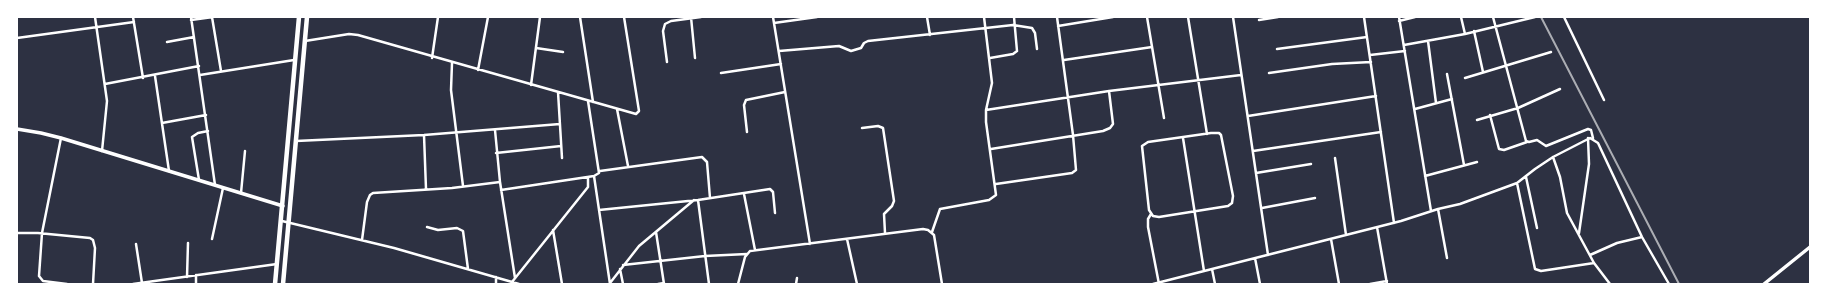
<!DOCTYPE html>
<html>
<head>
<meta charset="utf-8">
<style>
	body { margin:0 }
	#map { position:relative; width:1827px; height:301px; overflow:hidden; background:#2d3142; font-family:"DejaVu Sans",sans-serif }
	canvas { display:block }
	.frame { position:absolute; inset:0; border:18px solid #fff; pointer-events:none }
</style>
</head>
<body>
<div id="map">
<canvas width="1827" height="301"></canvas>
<div class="frame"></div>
</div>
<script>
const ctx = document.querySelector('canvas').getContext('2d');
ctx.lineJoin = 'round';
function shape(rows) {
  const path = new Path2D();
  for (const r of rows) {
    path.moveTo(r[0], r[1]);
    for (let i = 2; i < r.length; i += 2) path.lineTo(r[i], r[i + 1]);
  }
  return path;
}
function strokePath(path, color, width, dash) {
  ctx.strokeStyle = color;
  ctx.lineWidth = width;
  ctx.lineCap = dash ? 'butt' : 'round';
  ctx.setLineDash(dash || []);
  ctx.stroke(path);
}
strokePath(shape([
	[95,17,107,101,102,151],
	[133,17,143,78],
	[191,17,215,185],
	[212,17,221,71],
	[580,17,593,102],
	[691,17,695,58],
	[773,17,810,244],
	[927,17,930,35],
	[1147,17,1164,118],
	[1188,17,1207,134],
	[1233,17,1268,255],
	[1364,17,1394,223],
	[1399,17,1431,211],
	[1461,17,1465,34],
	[1493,17,1526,141,1529,142,1537,140,1546,146,1588,129,1591,130,1593,138],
	[1564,17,1604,100],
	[191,20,213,17],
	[1259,20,1278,17],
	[1399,21,1415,17],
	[774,23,817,17],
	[1058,26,1113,17],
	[1474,31,1483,72],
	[17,38,134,22],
	[305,41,349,34,358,35,636,114,639,111,624,17],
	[1428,41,1436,103],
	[167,42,194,37],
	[1404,45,1465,34,1535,17],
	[536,48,563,52],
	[1277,49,1367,37],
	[779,51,839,46,851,51,861,48,864,43,868,41,1013,25,1032,28,1035,33,1037,49],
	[1370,55,1405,51],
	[432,58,438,17],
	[990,58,1013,54,1017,51,1014,17],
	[1064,60,1152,47],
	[667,62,663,31,665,24,671,21,701,17],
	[452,63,451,90,463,186],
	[478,70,488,17],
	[721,73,781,64],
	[1269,73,1332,64,1371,62],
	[1447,74,1464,165],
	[200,75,294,60],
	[155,76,169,171],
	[1465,78,1551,52],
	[105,84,199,66],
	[531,85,540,17],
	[558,92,562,158],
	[617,109,628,166],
	[1415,109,1452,99],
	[986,110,1109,91,1241,75],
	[1490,115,1499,149,1504,150,1527,142],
	[1248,116,1376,96],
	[1477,120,1518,108,1560,89],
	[162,123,206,115],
	[862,128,878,126,883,128,894,201,892,206,884,214,885,233],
	[495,130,500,182,515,278],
	[747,132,744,105,746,100,785,92],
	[1211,133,1219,133,1221,135,1233,196,1232,203,1228,206,1159,217,1153,216,1149,210,1142,146,1148,142,1211,133],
	[424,135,426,189],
	[61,138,42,233,39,276,43,281,67,284],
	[1183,138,1204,271],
	[296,141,424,135,560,124],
	[991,149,1103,131,1110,128,1113,124,1109,91],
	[1253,151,1381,132],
	[496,153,561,146],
	[1553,157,1560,177,1567,213,1594,263,1610,284],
	[1335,158,1346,235],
	[600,171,702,157,707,162,710,198],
	[1256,173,1311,164],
	[594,176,610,284],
	[1425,176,1477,162],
	[1526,177,1537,228],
	[199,180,192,137,198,133,208,131],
	[1517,183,1535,269,1541,271,1594,263],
	[996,184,1072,173,1076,170,1073,135,1057,17],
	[501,190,594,176,599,173,588,101],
	[241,193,245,151],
	[744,194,755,250],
	[698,200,709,284],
	[1262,208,1315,198],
	[1438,209,1447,258],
	[599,210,698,200,770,189,773,192,775,213],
	[1151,214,1148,219,1148,227,1159,284],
	[282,221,394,248,519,284],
	[427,227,438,230,457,228,463,231,468,269],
	[1377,227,1387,284],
	[553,230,562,284],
	[656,232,664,284],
	[932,232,940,209,989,200,996,195,986,122,986,110,992,83,984,17],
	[17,233,38,233,90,238,93,240,95,248,93,284],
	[1579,233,1589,164,1588,138],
	[212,239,223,188],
	[847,239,857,284],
	[1331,239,1339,284],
	[362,240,367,202,370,195,373,193,452,188,500,182],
	[136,244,142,283],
	[1590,255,1617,243,1642,237],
	[1255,258,1260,284],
	[623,265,705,256,747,254],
	[620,269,623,284],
	[1212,269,1215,284],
	[187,277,188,243],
	[496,277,496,284],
	[512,282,588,187,588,177],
	[610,283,639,246,694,200],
	[133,284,277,264],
	[196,284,196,275],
	[658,284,664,283],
	[738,284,745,257,750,251,923,229,928,230,934,235,942,284],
	[796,284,797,278],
	[1153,284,1401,221,1438,209,1460,204,1517,183,1535,169,1553,157,1590,138,1598,143,1642,237,1669,284],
	[1370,284,1387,281]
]), '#fff', 2.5);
strokePath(shape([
	[17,129,41,133,61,138,283,206],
	[1764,284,1810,247]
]), '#fff', 3.5);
strokePath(shape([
	[275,284,299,17],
	[283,284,307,17]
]), '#fff', 4.5);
strokePath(shape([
	[1541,17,1679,284]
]), '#abadb3', 2);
</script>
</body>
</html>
